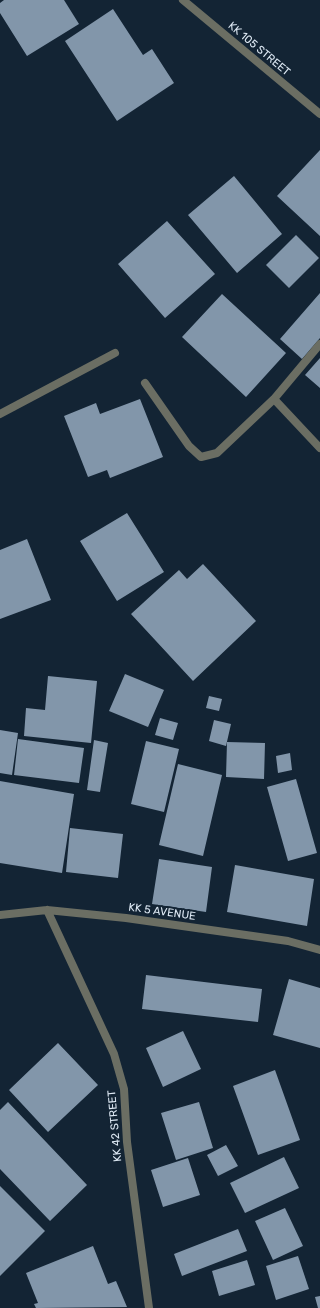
<!DOCTYPE html>
<html>
<head>
<meta charset="utf-8">
<style>
	body { margin:0 }
	canvas { display:block; background:#132434 }
</style>
</head>
<body>
<canvas width="320" height="1308"></canvas>
<script>
const ctx = document.querySelector('canvas').getContext('2d');
ctx.lineJoin = 'round';
function fill(path, color) {
  ctx.fillStyle = color;
  ctx.fill(path, 'evenodd');
}
function shape(rows) {
  const path = new Path2D();
  for (const r of rows) {
    path.moveTo(r[0], r[1]);
    for (let i = 2; i < r.length; i += 2) path.lineTo(r[i], r[i + 1]);
  }
  return path;
}
function strokePath(path, color, width, dash) {
  ctx.strokeStyle = color;
  ctx.lineWidth = width;
  ctx.lineCap = dash ? 'butt' : 'round';
  ctx.setLineDash(dash || []);
  ctx.stroke(path);
}
function drawText(font, color, halo, rows, align = 'center') {
  ctx.font = font + ' Rubik,sans-serif';
  ctx.lineWidth = 4;
  ctx.setLineDash([]);
  ctx.textBaseline = 'middle';
  ctx.strokeStyle = halo;
  ctx.fillStyle = color;
  for (const [text, x, y, turn = 0] of rows) {
    ctx.save();
    ctx.translate(x, y);
    ctx.rotate((+turn || 0) * Math.PI / 180);
    ctx.textAlign = isNaN(turn) ? turn : align;
    if (halo) ctx.strokeText(text, 0, 0);
    ctx.fillText(text, 0, 0);
    ctx.restore();
  }
}
fill(shape([
	[4,0,64,0,79,24,27,56,0,13,0,3],
	[113,9,143,55,152,49,174,83,117,121,65,41],
	[320,150,320,236,277,196],
	[234,176,282,234,237,273,188,215],
	[167,221,215,274,165,318,118,264],
	[296,235,319,258,289,288,266,265],
	[320,293,320,338,302,359,280,339],
	[222,294,286,353,246,397,182,337],
	[320,358,320,388,305,375],
	[140,399,163,457,110,478,107,470,88,477,64,416,96,403,100,414],
	[127,513,164,572,117,601,80,541],
	[27,539,51,600,0,619,0,550],
	[203,564,256,621,193,681,131,614,179,570,187,579],
	[125,674,164,690,148,727,109,711],
	[48,676,97,681,91,743,24,736,26,708,45,710],
	[209,696,222,699,219,711,206,708],
	[160,718,178,723,173,740,155,735],
	[214,720,231,724,226,746,209,741],
	[0,730,18,733,12,775,0,773],
	[18,739,84,748,79,783,14,775],
	[94,740,108,743,100,792,87,790],
	[146,741,179,749,164,812,131,804],
	[227,742,265,743,264,779,226,777],
	[290,753,292,770,278,773,276,756],
	[178,764,222,775,203,856,159,845],
	[296,779,317,853,288,861,267,787],
	[0,781,74,794,62,873,0,863],
	[70,828,123,834,118,878,66,872],
	[159,859,212,867,206,912,152,904],
	[235,865,314,879,307,926,227,912],
	[146,975,262,989,258,1022,142,1009],
	[289,979,320,988,320,1048,273,1035],
	[183,1031,201,1069,163,1087,146,1048],
	[58,1043,98,1085,48,1132,9,1090],
	[275,1070,300,1140,258,1155,233,1086],
	[8,1102,87,1185,50,1221,0,1169,0,1110],
	[199,1102,213,1148,176,1160,161,1113],
	[226,1145,238,1166,218,1176,207,1155],
	[284,1157,299,1188,245,1213,230,1183],
	[188,1158,200,1195,163,1207,151,1170],
	[0,1186,45,1231,0,1276],
	[285,1208,303,1246,273,1260,255,1221],
	[238,1229,247,1251,182,1276,174,1254],
	[93,1246,108,1284,116,1281,127,1307,36,1308,34,1304,38,1303,26,1273],
	[298,1256,309,1289,276,1300,266,1266],
	[247,1260,255,1285,219,1296,212,1271],
	[320,1296,320,1308,318,1308,315,1297]
]), '#8296aa');
strokePath(shape([
	[183,0,320,114],
	[145,383,189,446,201,457,217,453,274,399,320,344],
	[274,399,320,448],
	[0,414,115,353],
	[47,910,114,1054,124,1089,127,1142,149,1308],
	[0,915,47,910,126,918,288,941,320,950]
]), '#6b6e63', 8);
drawText('11px', '#dfeaf5', '#132434', [
	["KK 105 STREET",259,49,40],
	["KK 5 AVENUE",162,912,8],
	["KK 42 STREET",115,1126,-95]
]);
</script>
</body>
</html>
